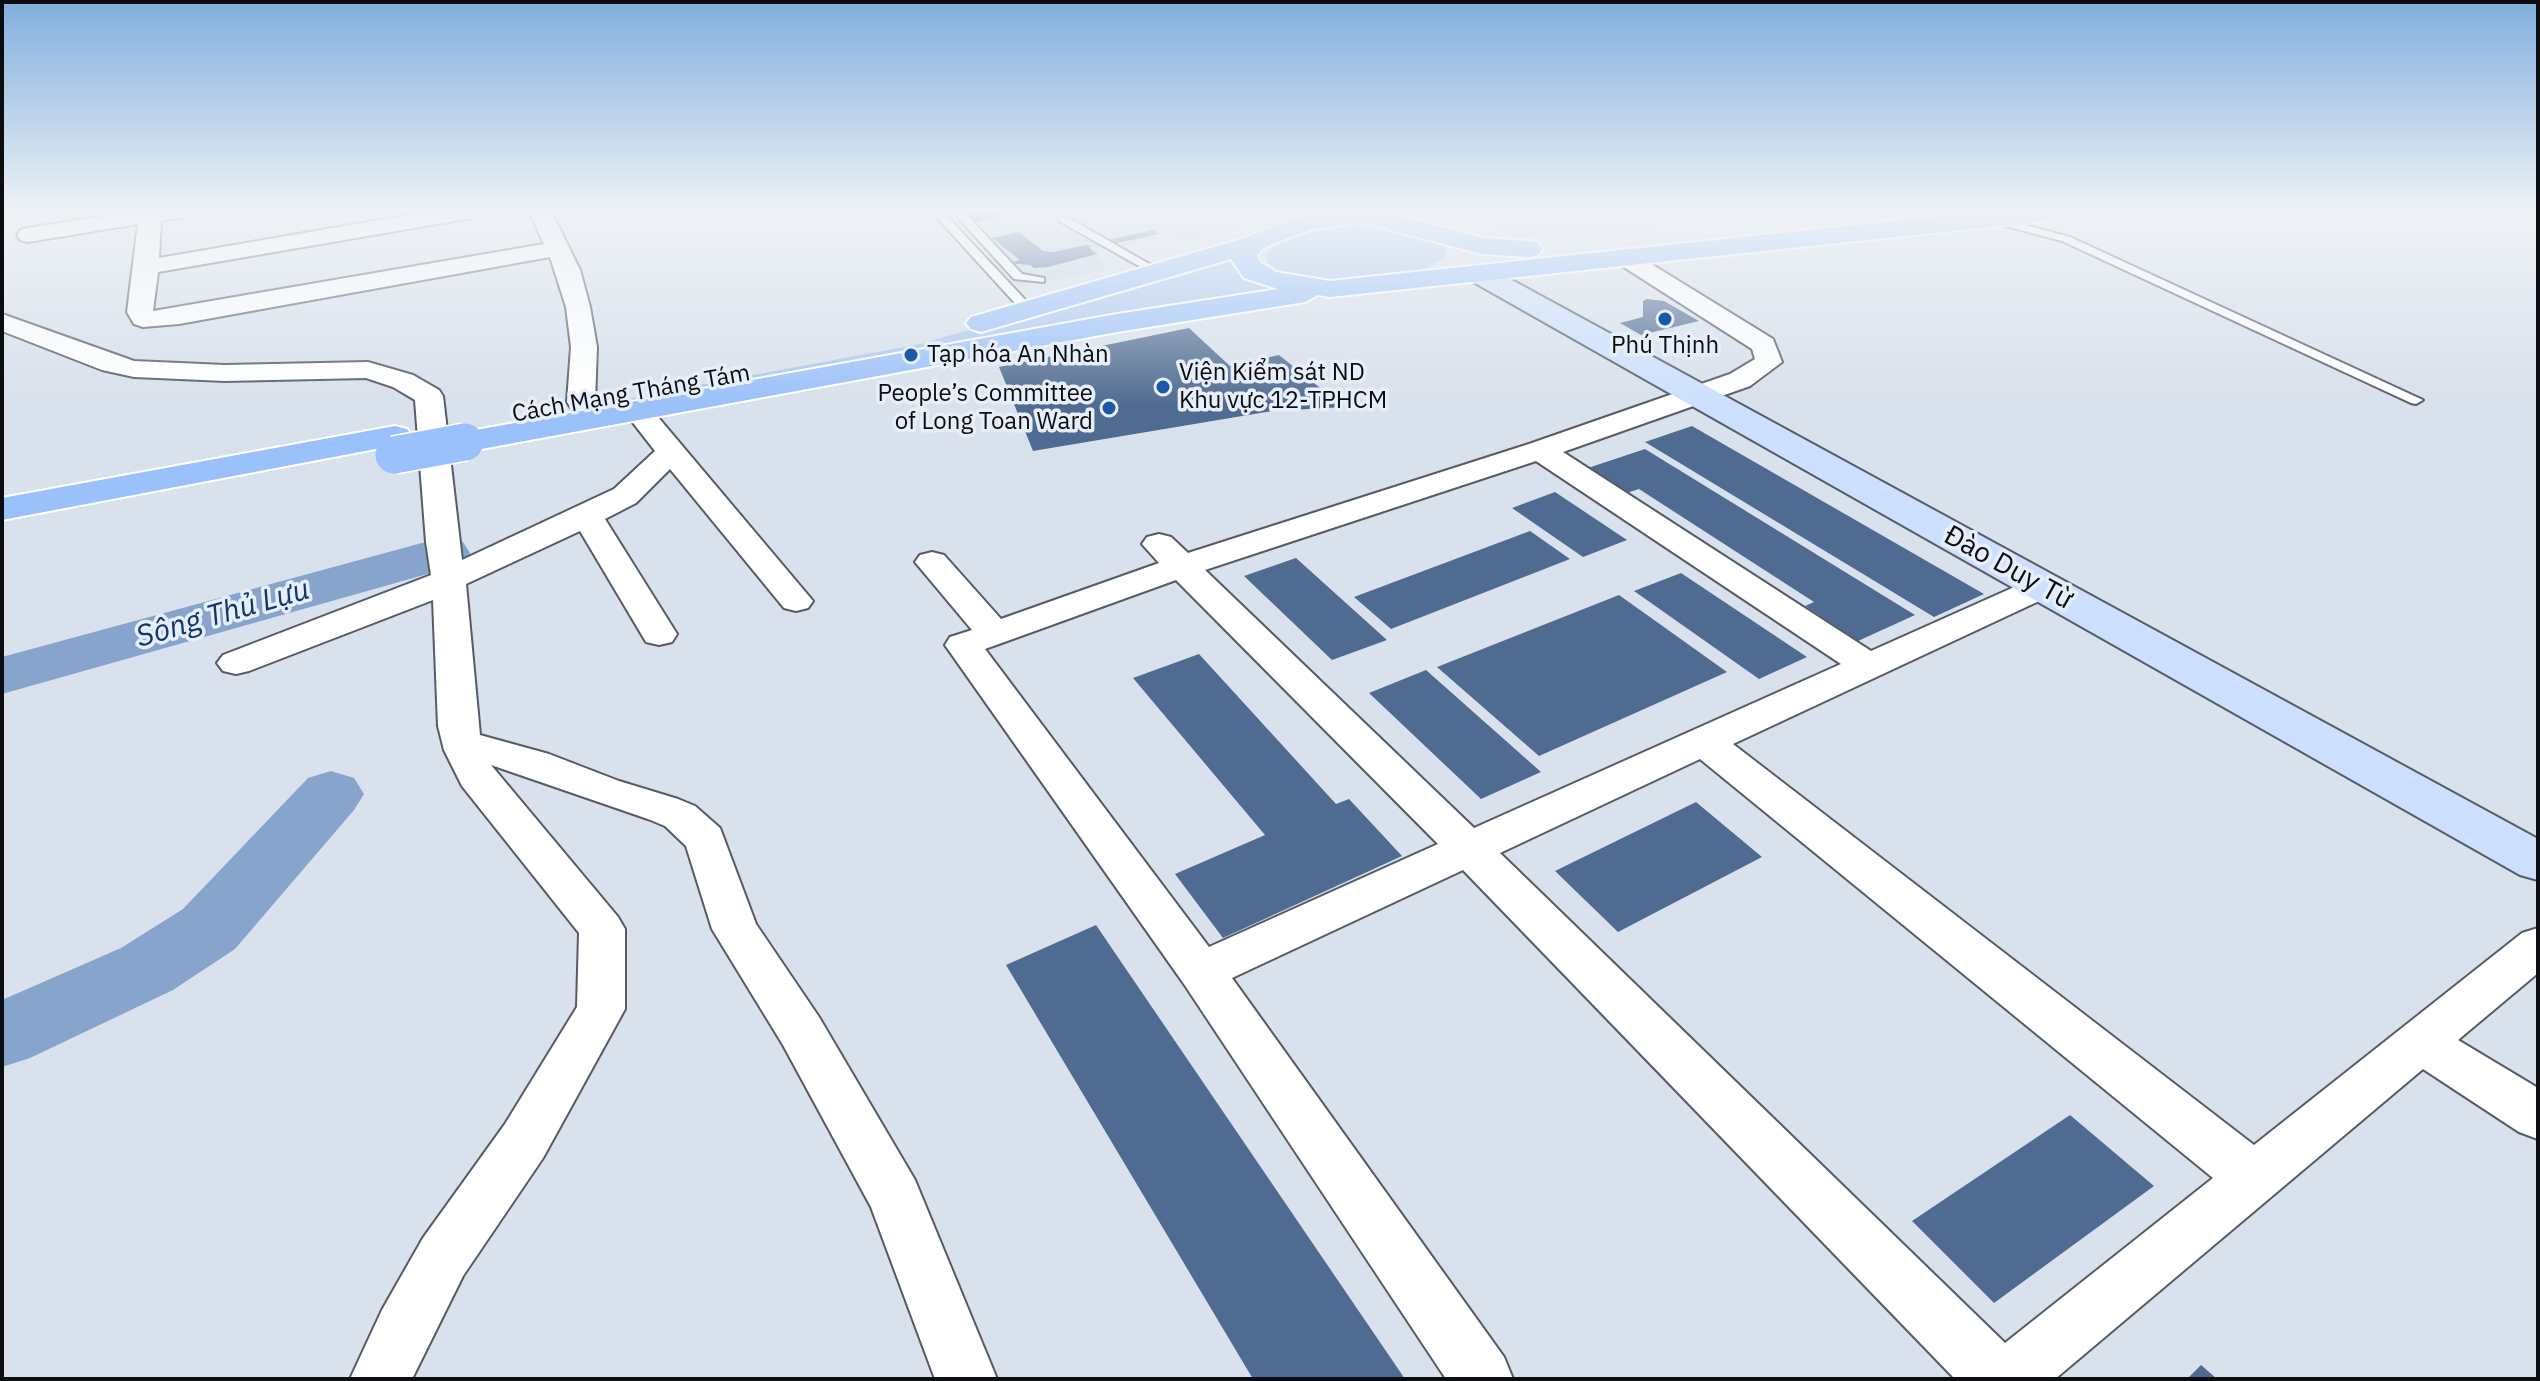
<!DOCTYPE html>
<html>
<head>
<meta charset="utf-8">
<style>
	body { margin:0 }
	#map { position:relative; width:2540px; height:1381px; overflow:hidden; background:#d9e1ec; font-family:"IBM Plex Sans",sans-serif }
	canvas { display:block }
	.frame { position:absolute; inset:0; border:4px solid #0b0d11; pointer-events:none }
</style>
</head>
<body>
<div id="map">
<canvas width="2540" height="1381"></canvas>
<div class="frame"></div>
</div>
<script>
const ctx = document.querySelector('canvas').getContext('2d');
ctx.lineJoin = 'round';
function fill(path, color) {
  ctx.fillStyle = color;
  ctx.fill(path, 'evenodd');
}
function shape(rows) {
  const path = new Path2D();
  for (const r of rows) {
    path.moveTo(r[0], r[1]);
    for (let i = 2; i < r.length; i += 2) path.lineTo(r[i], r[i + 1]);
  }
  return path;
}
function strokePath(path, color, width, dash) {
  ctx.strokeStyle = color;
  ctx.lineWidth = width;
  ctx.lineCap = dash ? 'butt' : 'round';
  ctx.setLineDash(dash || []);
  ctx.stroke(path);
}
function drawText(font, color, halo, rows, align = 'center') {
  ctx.font = font + ' "IBM Plex Sans",sans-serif';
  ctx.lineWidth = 7;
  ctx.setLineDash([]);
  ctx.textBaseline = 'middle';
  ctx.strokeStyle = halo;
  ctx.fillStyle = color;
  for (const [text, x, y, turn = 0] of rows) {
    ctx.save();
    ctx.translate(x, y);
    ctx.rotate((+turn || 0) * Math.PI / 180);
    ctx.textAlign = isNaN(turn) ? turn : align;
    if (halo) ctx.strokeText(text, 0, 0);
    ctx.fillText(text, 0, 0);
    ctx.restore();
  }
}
fill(shape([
	[949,211,1287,211,1184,244,1171,236,1097,251,1106,269,1018,288],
	[1475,211,1814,211,1517,239]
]), '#cad6e7');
fill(shape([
	[1357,222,1384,222,1442,241,1446,249,1444,258,1419,273,1331,284,1296,279,1277,271,1267,262,1267,253,1277,243,1335,225],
	[1236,254,1286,290,1188,302,586,411,585,408,705,384,920,344]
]), '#abc7f1');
fill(shape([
	[444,537,463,542,470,553,463,564,2,694,2,657,444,537],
	[331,771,354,778,364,794,354,810,235,949,173,990,30,1058,2,1067,2,1000,121,948,183,909,308,778,331,771]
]), '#87a4cd');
fill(shape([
	[959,211,1012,211,1012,213,973,223],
	[1153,230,1159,234,1112,244,1107,240],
	[1019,232,1043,251,1053,252,1086,245,1092,246,1089,248,1097,254,1048,267,1034,268,1030,265,1007,263,1020,260,992,238],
	[1647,299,1664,301,1699,321,1641,335,1620,323,1643,317,1643,301],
	[1189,328,1230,366,1279,355,1344,407,1272,411,1033,451,999,367],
	[1692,426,1984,594,1934,617,1645,442],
	[1645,449,1915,615,1858,641,1805,606,1814,602,1639,489,1627,493,1588,468],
	[1555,492,1627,540,1583,557,1512,508],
	[1530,531,1570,559,1391,629,1354,597],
	[1296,558,1387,640,1332,660,1244,576],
	[1681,573,1807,657,1759,679,1634,591],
	[1619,595,1727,672,1539,756,1437,667],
	[1199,654,1336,804,1349,799,1402,856,1223,938,1175,874,1265,835,1133,678],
	[1426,670,1541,772,1481,799,1369,693],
	[1696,802,1762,857,1618,932,1555,871],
	[1096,925,1405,1379,1253,1379,1006,965],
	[2070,1115,2154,1186,1994,1303,1912,1221],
	[2201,1365,2217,1379,2187,1379]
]), '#506b91');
const lane = shape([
	[931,211,942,211,1031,306,1031,312,1023,312,931,211],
	[952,211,963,211,1022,274,1044,278,1044,282,1014,279,952,211],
	[1991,216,2070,237,2423,400,2416,404,2411,403,2062,241,1987,221,1986,219,1991,216],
	[1059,217,1067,217,1165,273,1155,275,1059,221,1059,217]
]);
const street = shape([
	[136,211,191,211,188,216,161,221,159,258,432,211,483,211,472,218,158,272,153,311,544,244,529,211,551,211,580,270,590,307,597,347,595,402,591,408,581,410,571,408,567,402,571,347,566,307,550,257,179,324,143,327,134,324,127,312,138,224,28,242,20,240,17,235,20,230,28,228,136,211],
	[1627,252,1635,254,1773,339,1782,362,1750,386,1563,452,1871,651,2030,580,2042,577,2054,580,2059,587,2054,594,1733,744,2254,1145,2522,933,2538,928,2538,973,2458,1040,2538,1088,2538,1139,2519,1132,2423,1069,2055,1379,1955,1379,1463,870,1232,978,1504,1357,1513,1379,1446,1379,1184,984,945,645,950,637,972,630,915,562,920,555,932,552,944,555,1001,619,1159,563,1142,544,1147,537,1159,534,1171,537,1188,553,1529,444,1730,374,1755,359,1752,349,1619,264,1615,259,1619,254,1627,252],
	[1536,461,1841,664,1474,828,1205,570,1536,461],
	[1176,580,1438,844,1209,947,985,649,1176,580],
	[1700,759,2213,1178,2005,1343,1500,853,1700,759],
	[2,314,134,361,225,365,368,362,413,375,439,390,443,396,462,560,614,489,655,451,623,410,627,404,637,401,647,404,813,601,808,608,796,611,784,608,670,469,636,503,605,519,677,634,672,642,659,645,646,642,580,531,466,584,480,735,549,754,619,781,678,799,695,806,720,828,756,924,819,1017,915,1180,997,1379,935,1379,871,1207,783,1045,712,929,686,846,665,826,648,819,491,765,618,917,625,929,625,1009,543,1158,463,1276,412,1379,350,1379,382,1310,423,1238,505,1124,577,1007,579,933,462,786,444,750,438,726,433,600,249,671,236,674,223,671,217,663,223,655,431,575,426,542,415,400,393,387,366,378,225,381,134,377,102,370,2,331,2,314]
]);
const secondary = shape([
	[1478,265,1488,267,2538,839,2538,880,2520,875,1468,279,1464,273,1468,267,1478,265]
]);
const primary = shape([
	[1322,211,1379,211,1483,238,1529,241,1538,243,1542,249,1538,255,1529,257,1482,254,1360,222,1310,230,1272,244,1261,250,1257,256,1260,262,1276,272,1330,281,1988,211,2075,211,2072,216,2063,219,1330,297,1318,295,1305,302,1117,332,465,452,453,449,448,442,453,435,465,432,1117,314,1278,289,1244,278,1231,259,981,332,971,329,966,323,971,317,1242,239,1292,219,1322,211],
	[395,426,407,429,412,436,407,443,2,520,2,498,395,426]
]);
strokePath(lane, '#555c66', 4);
strokePath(street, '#555c66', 4);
strokePath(secondary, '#555c66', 4);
strokePath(primary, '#fff', 4);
fill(lane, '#fff');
fill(street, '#fff');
fill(secondary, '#cce0fd');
fill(primary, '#9ac1fa');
const primaryBridge = shape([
	[394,455,465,442]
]);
strokePath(primaryBridge, '#fff', 40, []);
strokePath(primaryBridge, '#9ac1fa', 37);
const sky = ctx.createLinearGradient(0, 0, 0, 405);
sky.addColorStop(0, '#81aedd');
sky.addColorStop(0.52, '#eef2f6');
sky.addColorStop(1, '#eef2f600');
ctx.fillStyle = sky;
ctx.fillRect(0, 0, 2540, 405);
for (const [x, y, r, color] of [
	[1665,319,8,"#1c57a8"],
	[911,355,8,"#1c57a8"],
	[1163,387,8,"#1c57a8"],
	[1109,408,8,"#1c57a8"]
]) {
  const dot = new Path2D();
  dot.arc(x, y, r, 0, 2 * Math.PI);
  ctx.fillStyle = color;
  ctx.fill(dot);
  strokePath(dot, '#e6eefa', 3);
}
drawText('24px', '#0b0d11', '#e6eefa', [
	["Phú Thịnh",1665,346,"center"],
	["Tạp hóa An Nhàn",927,355],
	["Viện Kiểm sát ND",1179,373],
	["Khu vực 12-TPHCM",1179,401],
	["People’s Committee",1093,394,"right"],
	["of Long Toan Ward",1093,422,"right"]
], 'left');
drawText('24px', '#0b0d11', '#e6eefa', [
	["Cách Mạng Tháng Tám",631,394,-10]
]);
drawText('28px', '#0b0d11', '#e6eefa', [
	["Đào Duy Từ",2008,568,29]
]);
drawText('italic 30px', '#12366a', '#e6eefa', [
	["Sông Thủ Lựu",223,614,-16]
]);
</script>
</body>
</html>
